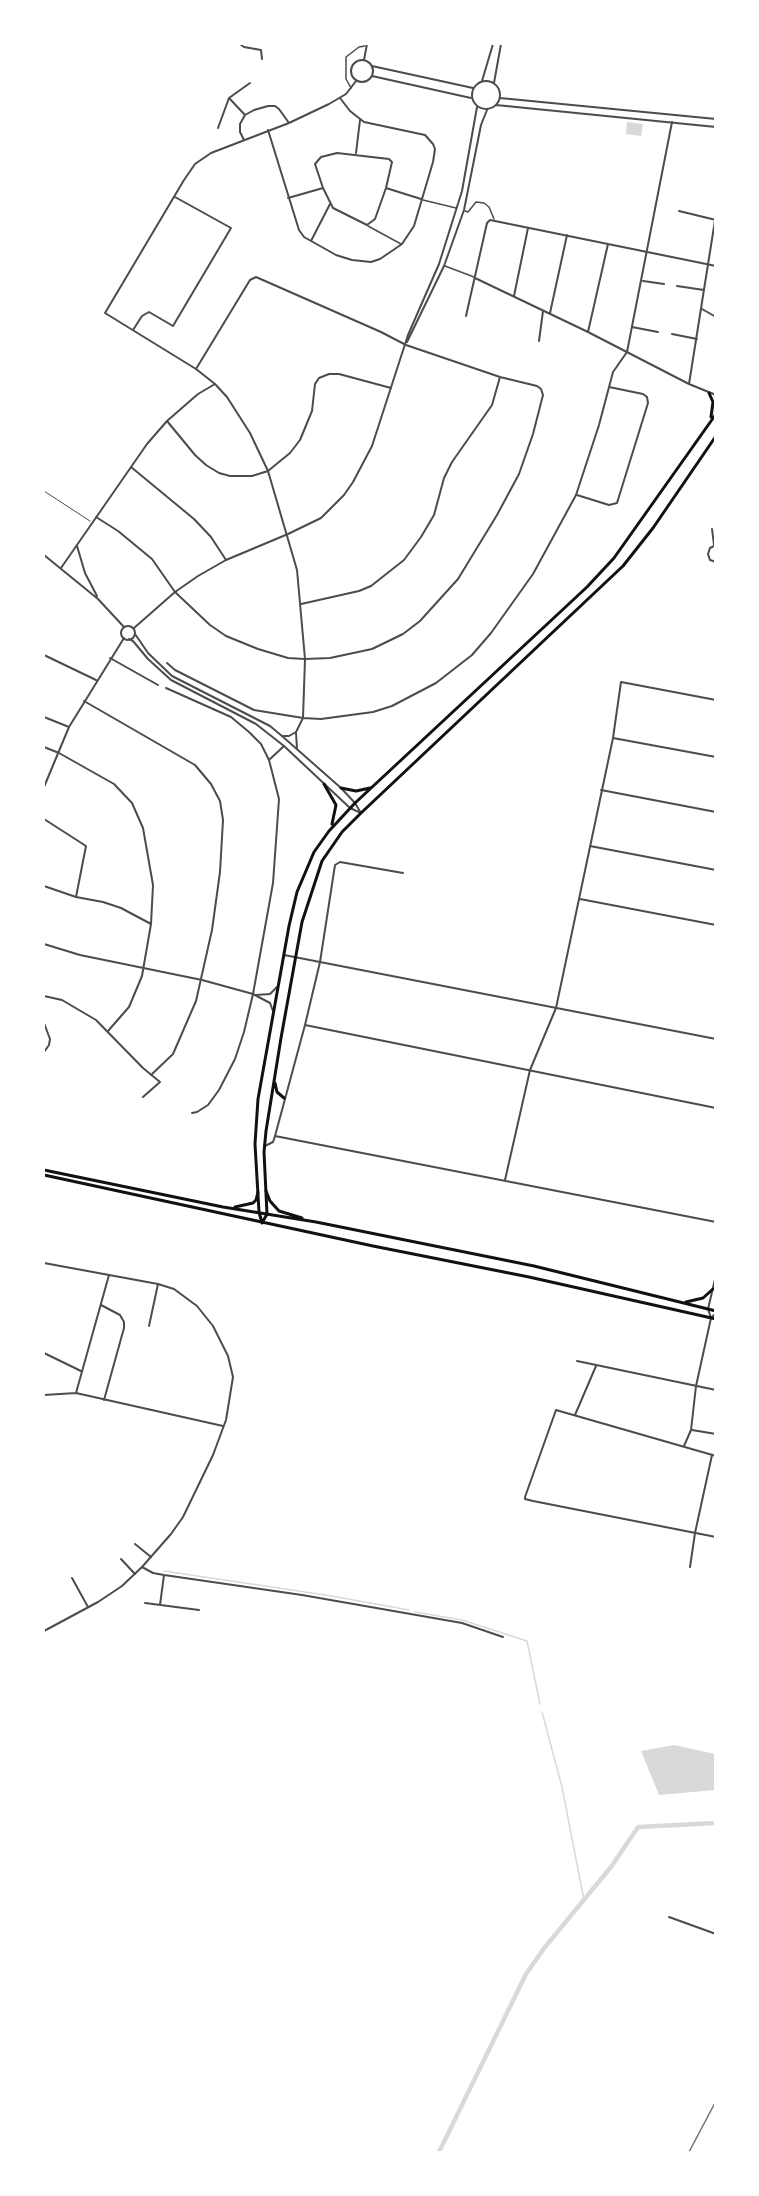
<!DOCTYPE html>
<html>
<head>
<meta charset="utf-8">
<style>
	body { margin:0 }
	#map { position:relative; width:759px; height:2196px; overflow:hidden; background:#fff; font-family:Quicksand,sans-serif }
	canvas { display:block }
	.frame { position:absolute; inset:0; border:45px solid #fff; pointer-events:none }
</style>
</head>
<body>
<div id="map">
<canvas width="759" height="2196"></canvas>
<div class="frame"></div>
</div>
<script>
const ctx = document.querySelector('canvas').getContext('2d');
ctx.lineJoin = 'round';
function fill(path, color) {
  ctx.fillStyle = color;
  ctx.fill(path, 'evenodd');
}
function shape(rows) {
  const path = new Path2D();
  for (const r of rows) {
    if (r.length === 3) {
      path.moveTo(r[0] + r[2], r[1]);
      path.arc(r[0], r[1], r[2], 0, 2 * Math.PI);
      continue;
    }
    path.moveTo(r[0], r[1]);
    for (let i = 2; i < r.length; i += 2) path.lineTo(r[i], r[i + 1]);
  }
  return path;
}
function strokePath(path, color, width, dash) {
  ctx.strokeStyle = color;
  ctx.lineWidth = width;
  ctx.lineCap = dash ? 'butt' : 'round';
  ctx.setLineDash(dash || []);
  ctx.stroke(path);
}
fill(shape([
	[627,122,643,124,641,136,626,134],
	[674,1745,715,1754,715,1790,659,1795,641,1751]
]), '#d9d9d9');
strokePath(shape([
	[164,1571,332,1596,409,1610],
	[415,1612,462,1620,527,1641,540,1704],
	[542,1712,562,1787,584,1900]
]), '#d9d9d9', 1.5);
strokePath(shape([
	[439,2152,526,1974,545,1947,611,1867,638,1827,716,1823]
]), '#d9d9d9', 4.5);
strokePath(shape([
	[44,491,90,521]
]), '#4c4c4c', 1);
strokePath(shape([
	[351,88,346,79,346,57,359,47,365,46],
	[423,200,456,208],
	[465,211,468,212,476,202,484,203,489,207,494,219],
	[368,226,401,244],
	[445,266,474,277]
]), '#4c4c4c', 1.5);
strokePath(shape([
	[240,44,244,47,261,50,262,59],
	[362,71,11],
	[364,60,367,44],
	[372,66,473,88],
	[372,76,471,98],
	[245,115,229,98,250,83],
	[218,128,229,98],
	[268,130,299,230,304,237,336,255,352,260,371,262,380,259,402,244,414,226,433,162,435,149,433,144,425,135,364,122,350,111,340,98],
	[244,140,240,132,240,124,245,115,254,110,268,106,275,106,279,109,289,123],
	[337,153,389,159,392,162,386,188,375,219,367,225,333,208,323,188,315,164,321,157,337,153],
	[356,153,360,120],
	[386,188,421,199],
	[288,198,323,188],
	[679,211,716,220],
	[311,241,330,204],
	[475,278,588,332,689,384,716,395],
	[643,281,664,284],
	[677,286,704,290],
	[514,296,528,228],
	[702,309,716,317],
	[550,313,567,235],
	[466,316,487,223,490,220,716,266],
	[632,327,658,332],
	[133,330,142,316,149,312,173,326,231,228,175,197],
	[588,332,608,244],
	[672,334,697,339],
	[539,341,543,311],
	[689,384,716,214],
	[167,421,195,455,206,465,219,473,230,476,252,476,268,471,290,453,300,440,312,411,315,384,319,378,329,374,339,374,391,388],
	[131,467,194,519,211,537,226,560],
	[577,495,609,505,617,503,648,403,647,397,643,394,609,387],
	[96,517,118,531,152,559,175,592,210,625,226,636,258,649,288,658,305,659,330,658,372,649,403,634,420,621,458,579,497,515,519,474,533,434,543,395,541,389,537,386,500,377,406,345,381,332,256,277,250,280,196,369],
	[712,529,714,545],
	[716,545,710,548,708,554,710,560,716,562],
	[77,546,85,573,97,596],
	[44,555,98,599,124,627],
	[61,568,147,444,167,421,198,394,215,384],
	[301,604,359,591,371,586,404,560,421,537,434,515,444,478,452,462,492,405,500,377],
	[44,655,96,680],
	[110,658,158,685],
	[167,663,175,670,254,710,303,718,321,719,373,712,392,706,436,683,472,655,491,633,533,574,576,495,599,425,613,372,627,352,672,122],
	[166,688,231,717,249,732,261,744,269,760,279,799,273,883,253,994,244,1032,235,1059,219,1090,208,1105,197,1112,192,1113],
	[84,701,195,765,211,784,220,801,223,820,220,872,212,930,196,1001,173,1054,151,1075],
	[44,717,69,727],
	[296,732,303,718,305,659,297,570,268,471,250,433,227,397,215,384,196,369,105,313,184,180,195,164,211,153,289,123,329,104,346,94,356,81],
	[296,733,297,748],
	[282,736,289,736,296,732],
	[613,738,716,757],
	[44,747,59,753,114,784,132,803,143,828,153,885,151,924,142,976,129,1007,108,1031],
	[269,760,284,746],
	[44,787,69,727,124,638],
	[601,790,716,812],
	[44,819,86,846,76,897],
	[590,846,716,870],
	[44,886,76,897,103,902,121,908,151,924],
	[580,899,716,925],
	[44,944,80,955,202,980,253,994,270,1003,273,1011],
	[256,995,270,994,277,987],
	[44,996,62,1000,96,1020,143,1068,160,1082,143,1097],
	[44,1023,50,1039,49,1045,44,1052],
	[305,1025,716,1108],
	[275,1136,716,1222],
	[265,1146,273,1142,275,1136,305,1025,320,962,335,865,340,862,403,873],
	[505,1180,530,1070,556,1008,613,738,621,682,716,700],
	[101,1305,120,1315,124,1322,124,1328,104,1400],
	[149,1326,158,1284],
	[44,1353,81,1371],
	[577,1361,716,1390],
	[76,1393,109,1275],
	[44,1395,76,1393,223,1426],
	[575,1415,596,1366],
	[692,1430,716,1434],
	[684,1446,691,1430,696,1386,711,1318],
	[716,1456,556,1410,525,1497,525,1499,533,1501,716,1537],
	[135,1544,151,1557],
	[121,1559,135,1574],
	[142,1567,153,1573,164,1575,302,1595,462,1623,503,1637],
	[690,1567,695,1533,712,1455],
	[72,1578,88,1607],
	[145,1603,199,1610],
	[160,1605,164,1575],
	[669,1917,716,1934]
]), '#4c4c4c', 2);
strokePath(shape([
	[486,95,14],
	[482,81,493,44],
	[494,83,501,44],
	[500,98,716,119],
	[496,105,716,127],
	[407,342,444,266,464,210,481,125,487,110],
	[128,633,7],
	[134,628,175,592,198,576,226,560,288,534,321,518,344,495,353,482,372,446,408,335,439,264,462,191,477,107],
	[135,634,148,653,172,676,270,726,282,736,341,788,355,803,361,813],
	[129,639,133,641,148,659,171,680,256,724,284,746,350,808,361,813],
	[284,955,716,1039],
	[44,1263,158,1284,174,1289,197,1306,213,1326,228,1356,233,1377,226,1420,213,1455,183,1517,171,1534,142,1567,122,1586,98,1602,44,1631],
	[711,1318,708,1309,716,1275],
	[711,1318,716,1313]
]), '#4c4c4c', 2);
strokePath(shape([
	[709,393,713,402,711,417],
	[324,784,336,805,332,824],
	[341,788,356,791,370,788],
	[275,1083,277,1092,284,1098],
	[262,1223,259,1212,255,1144,258,1099,289,926,297,892,314,852,329,831,355,803,587,587,614,558,716,414],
	[262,1223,267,1214,264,1152,266,1131,281,1038,302,922,322,861,342,832,361,813,623,566,653,528,716,436]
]), '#111', 3);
strokePath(shape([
	[44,1170,223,1207,316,1222,534,1266,716,1311],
	[44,1175,373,1246,529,1277,716,1319],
	[266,1191,270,1201,279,1211,302,1218],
	[235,1207,253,1203,256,1200,258,1192],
	[686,1302,703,1298,713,1289]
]), '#111', 3);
strokePath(shape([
	[689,2152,716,2101]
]), '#707070', 1.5);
</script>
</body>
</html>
